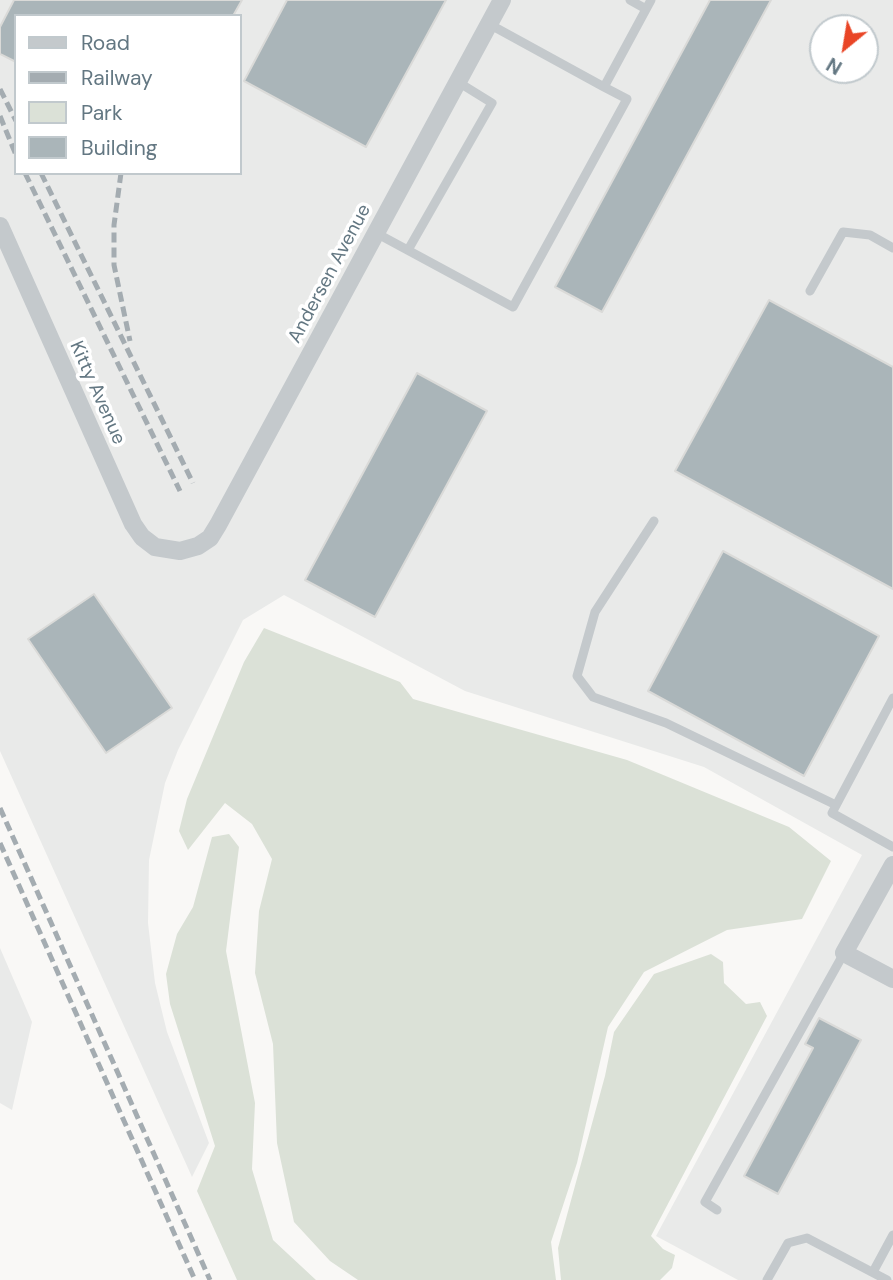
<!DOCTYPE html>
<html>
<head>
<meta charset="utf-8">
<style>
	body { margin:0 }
	#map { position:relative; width:893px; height:1280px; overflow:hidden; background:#f9f8f6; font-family:"DM Sans",sans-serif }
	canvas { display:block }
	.legend { position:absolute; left:14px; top:14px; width:228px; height:161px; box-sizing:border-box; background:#fff; border:2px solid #c1c9cd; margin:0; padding:9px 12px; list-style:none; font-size:21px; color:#637782 }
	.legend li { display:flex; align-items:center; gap:14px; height:35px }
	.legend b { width:35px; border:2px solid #c1c9cd }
	.north { position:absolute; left:809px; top:14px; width:70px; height:70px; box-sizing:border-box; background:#fff; border:2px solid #c1c9cd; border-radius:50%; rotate:210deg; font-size:19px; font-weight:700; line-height:28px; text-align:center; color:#637782 }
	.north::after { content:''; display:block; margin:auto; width:24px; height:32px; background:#e94526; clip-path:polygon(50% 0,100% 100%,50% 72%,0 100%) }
</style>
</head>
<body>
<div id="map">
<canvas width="893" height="1280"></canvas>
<ul class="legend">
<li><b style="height:9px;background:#c4c9cc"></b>Road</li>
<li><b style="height:9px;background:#a4acb1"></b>Railway</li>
<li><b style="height:19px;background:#dbe1d7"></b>Park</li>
<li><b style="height:19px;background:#aab5b9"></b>Building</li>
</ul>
<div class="north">N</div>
</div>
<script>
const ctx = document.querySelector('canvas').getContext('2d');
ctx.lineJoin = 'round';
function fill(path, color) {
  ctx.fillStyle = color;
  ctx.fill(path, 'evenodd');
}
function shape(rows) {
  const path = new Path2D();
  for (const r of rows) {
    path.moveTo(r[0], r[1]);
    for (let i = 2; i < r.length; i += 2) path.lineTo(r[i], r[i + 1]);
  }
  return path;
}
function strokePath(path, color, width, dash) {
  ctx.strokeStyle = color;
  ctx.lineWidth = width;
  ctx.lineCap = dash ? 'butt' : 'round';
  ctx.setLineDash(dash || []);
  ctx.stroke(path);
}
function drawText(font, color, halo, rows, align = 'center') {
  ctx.font = font + ' "DM Sans",sans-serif';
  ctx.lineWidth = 7;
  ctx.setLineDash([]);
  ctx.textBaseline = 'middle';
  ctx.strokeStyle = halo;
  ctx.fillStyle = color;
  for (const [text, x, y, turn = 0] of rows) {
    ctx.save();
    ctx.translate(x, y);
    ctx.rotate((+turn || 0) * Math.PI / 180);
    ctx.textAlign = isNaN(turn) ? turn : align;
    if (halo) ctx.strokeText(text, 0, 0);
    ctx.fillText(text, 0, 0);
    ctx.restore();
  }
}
fill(shape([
	[0,0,893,0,893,1280,738,1280,656,1236,862,855,704,767,465,691,284,595,243,620,178,750,165,783,149,860,148,923,155,983,167,1032,209,1143,192,1177,0,751],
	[16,16,240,16,240,173,16,173],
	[823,28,865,28,865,70,823,70],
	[0,948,32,1022,12,1110,0,1103]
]), '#e9eae9');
fill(shape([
	[264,628,400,682,413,699,627,760,789,827,831,861,802,919,727,930,644,972,608,1027,577,1163,551,1242,556,1280,358,1280,330,1261,294,1222,277,1143,273,1044,255,973,259,911,272,859,252,824,225,803,188,850,179,831,187,799,244,662],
	[229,834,239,847,226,951,255,1103,252,1169,273,1240,316,1280,237,1280,197,1191,215,1146,170,1004,166,974,177,934,193,907,212,837],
	[711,954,723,962,724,983,746,1004,760,1002,767,1016,651,1236,663,1249,675,1255,672,1268,660,1280,561,1280,558,1248,605,1076,614,1032,654,974]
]), '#dbe1d7');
const building = shape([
	[14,0,242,0,233,16,16,16,16,62,0,54,0,27,14,0],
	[287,0,446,0,366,147,244,81,287,0],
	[710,0,771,0,602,312,555,287,710,0],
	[769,300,893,367,893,589,675,471,769,300],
	[417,373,487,411,375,617,305,580,417,373],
	[723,551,879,636,804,776,648,691,723,551],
	[94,594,172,708,106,753,28,639,94,594],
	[819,1018,861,1040,778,1194,744,1176,813,1048,805,1044,819,1018]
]);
fill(building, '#aab5b9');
strokePath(building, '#dadad8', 2);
strokePath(shape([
	[630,0,646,9],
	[489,24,604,87,651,0],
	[376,233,513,307,627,99,604,87],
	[408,250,492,103,458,82],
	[810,291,843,232,870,235,893,248],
	[654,521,595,612,577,676,593,697,666,723,836,805],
	[893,698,832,813,893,847],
	[717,1210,705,1202,844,953],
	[873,1272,893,1235],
	[767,1280,788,1243,807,1238,887,1280]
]), '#c4c9cc', 9);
strokePath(shape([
	[0,226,133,524,142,537,155,547,180,551,198,546,210,538,218,525,502,0],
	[893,865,844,953,893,979]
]), '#c4c9cc', 18);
strokePath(shape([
	[0,89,16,121],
	[0,116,16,155],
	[25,173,180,491],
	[41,173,193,483],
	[121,173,114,225,114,265,130,341],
	[0,808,210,1280],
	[0,843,195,1280]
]), '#a4acb1', 5, [10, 5]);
drawText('19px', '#637782', '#fff', [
	["Andersen Avenue",330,274,-62],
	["Kitty Avenue",97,393,66]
]);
</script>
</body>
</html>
